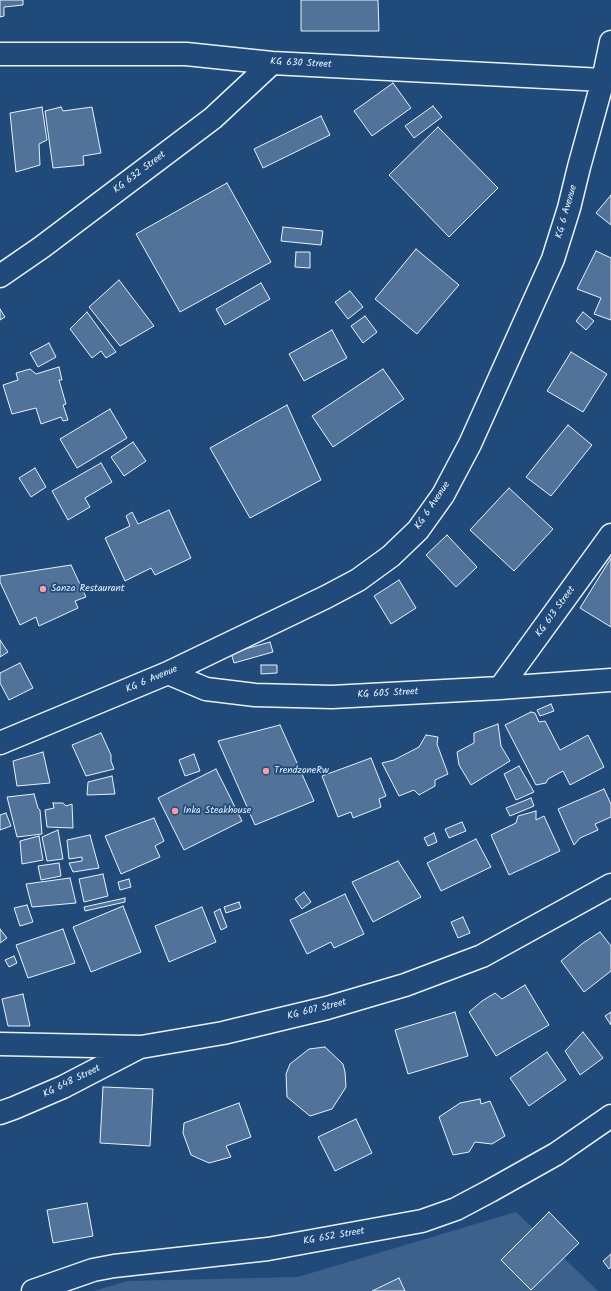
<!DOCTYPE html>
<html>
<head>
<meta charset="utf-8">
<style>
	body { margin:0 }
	canvas { display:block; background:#1f4a7a }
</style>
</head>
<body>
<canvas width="611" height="1291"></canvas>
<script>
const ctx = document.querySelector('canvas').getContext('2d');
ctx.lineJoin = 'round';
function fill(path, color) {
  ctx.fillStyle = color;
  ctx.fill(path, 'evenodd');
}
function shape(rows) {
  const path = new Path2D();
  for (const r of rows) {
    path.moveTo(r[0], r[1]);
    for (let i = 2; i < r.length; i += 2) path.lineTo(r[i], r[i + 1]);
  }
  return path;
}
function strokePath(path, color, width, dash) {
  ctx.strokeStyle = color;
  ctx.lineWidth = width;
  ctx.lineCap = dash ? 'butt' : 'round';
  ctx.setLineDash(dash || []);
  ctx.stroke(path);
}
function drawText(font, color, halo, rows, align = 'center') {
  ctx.font = font + ' Kalam,sans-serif';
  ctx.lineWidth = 3.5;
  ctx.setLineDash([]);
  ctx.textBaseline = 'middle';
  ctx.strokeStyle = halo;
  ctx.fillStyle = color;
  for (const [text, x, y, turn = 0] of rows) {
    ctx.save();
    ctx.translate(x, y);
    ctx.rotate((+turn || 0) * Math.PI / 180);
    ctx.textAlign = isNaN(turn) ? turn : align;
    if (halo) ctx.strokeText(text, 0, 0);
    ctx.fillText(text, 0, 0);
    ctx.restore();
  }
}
fill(shape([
	[516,1212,598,1291,94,1291,128,1281,298,1277]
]), '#3c628c');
const building = shape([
	[0,0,23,0,23,5,4,7,4,16,0,17,0,0],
	[301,0,378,0,379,31,301,31,301,0],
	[393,83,411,108,372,136,354,111,393,83],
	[433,106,442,117,414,138,405,126,433,106],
	[42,107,47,140,39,144,40,165,16,172,10,113,42,107],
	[61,107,63,111,92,107,101,153,83,156,84,165,53,168,45,111,61,107],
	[321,116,330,135,263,168,254,149,321,116],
	[438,127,498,188,449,237,389,175,438,127],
	[227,183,271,262,180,312,136,234,227,183],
	[611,195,611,225,596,213,611,195],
	[283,227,323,231,321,245,281,241,283,227],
	[416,249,459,285,417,334,375,299,416,249],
	[596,251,611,258,611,320,594,314,601,298,577,289,596,251],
	[296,252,310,252,310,268,295,267,296,252],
	[119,280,154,326,120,346,89,307,119,280],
	[261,283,270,299,225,325,216,309,261,283],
	[350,291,363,307,348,319,335,302,350,291],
	[0,309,5,317,0,320,0,309],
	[87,312,116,352,106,358,101,351,92,358,70,329,87,312],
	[583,312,594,321,586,330,576,321,583,312],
	[365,316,377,332,363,343,351,326,365,316],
	[332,330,347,358,304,381,289,354,332,330],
	[49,343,56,357,38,367,30,353,49,343],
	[571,352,607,374,583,412,547,391,571,352],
	[59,367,62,380,59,380,66,404,63,405,68,420,63,421,61,417,41,424,36,408,12,414,3,385,18,380,16,373,30,369,36,374,59,367],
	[383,369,404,399,333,447,312,416,383,369],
	[287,405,321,480,250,518,210,448,287,405],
	[110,409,127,438,77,468,60,439,110,409],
	[568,425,592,445,551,496,526,477,568,425],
	[133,442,146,461,124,476,111,457,133,442],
	[101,463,112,482,85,498,90,507,68,520,52,491,101,463],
	[35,468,46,487,31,497,19,478,35,468],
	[509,488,553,529,514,571,470,530,509,488],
	[169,510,191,558,155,575,151,568,125,581,105,538,130,526,126,516,132,512,138,524,169,510],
	[447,535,477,567,456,587,426,555,447,535],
	[611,558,611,627,580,608,611,558],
	[71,565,86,597,75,601,78,608,39,626,36,617,20,625,0,582,0,576,71,565],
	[399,580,416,608,391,624,374,596,399,580],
	[0,640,8,652,0,657,0,640],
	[270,642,273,652,234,663,231,653,270,642],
	[20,663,33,688,9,700,0,683,0,673,20,663],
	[261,665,277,665,277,673,261,674,261,665],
	[551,704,554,711,540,716,537,710,551,704],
	[531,712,535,713,539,722,545,721,560,750,588,735,604,767,570,785,563,771,548,779,546,783,536,785,505,725,531,712],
	[498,724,501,746,510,761,471,785,459,765,457,752,474,743,474,733,498,724],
	[280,725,314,801,255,825,218,741,280,725],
	[101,733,111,755,111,761,114,769,86,776,72,745,101,733],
	[426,735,438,737,437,744,448,774,435,780,435,786,419,795,414,790,399,796,382,763,394,760,419,747,426,735],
	[43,752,50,783,17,786,13,761,43,752],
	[194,754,200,771,185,776,179,760,194,754],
	[371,758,386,796,379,799,381,807,353,818,351,812,338,817,322,776,371,758],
	[519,766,534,792,516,800,504,774,519,766],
	[216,769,242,821,184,850,158,798,216,769],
	[112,776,115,794,87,795,88,782,112,776],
	[604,789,611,804,611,817,595,824,598,830,580,838,574,845,558,809,604,789],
	[34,794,38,808,40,810,42,834,17,837,7,797,34,794],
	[531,798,534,806,510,816,506,808,531,798],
	[53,803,63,803,66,806,72,804,73,828,47,827,45,810,54,808,53,803],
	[536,811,536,820,544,816,560,851,509,875,491,835,516,823,518,816,536,811],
	[6,813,11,826,0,830,0,815,6,813],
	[154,818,164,841,155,846,160,857,121,874,105,836,154,818],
	[462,822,466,831,449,838,445,829,462,822],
	[58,830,63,859,47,861,42,837,58,830],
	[434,833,437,842,428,846,424,838,434,833],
	[90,835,99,868,73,872,69,863,82,861,82,857,69,859,67,840,90,835],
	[39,836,43,860,22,864,20,841,39,836],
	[476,839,491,867,441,891,427,863,476,839],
	[398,861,421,897,373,922,352,882,398,861],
	[59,863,61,876,41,880,38,866,59,863],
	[103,874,108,896,84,902,79,879,103,874],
	[70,878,76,903,32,907,26,884,70,878],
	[129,879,131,887,120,890,118,882,129,879],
	[304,892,311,902,302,909,295,899,304,892],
	[345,894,364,934,334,948,331,942,307,954,290,920,345,894],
	[125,898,125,902,85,911,84,907,125,898],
	[239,902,241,908,226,913,224,907,239,902],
	[27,905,33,922,20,926,14,908,27,905],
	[123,906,141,952,91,972,73,927,123,906],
	[202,907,216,942,169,962,155,926,202,907],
	[220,909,227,927,221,930,214,912,220,909],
	[463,917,470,933,458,938,451,922,463,917],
	[0,929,7,938,0,943,0,929],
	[63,929,75,963,28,978,16,945,63,929],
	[600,932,611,946,611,971,584,992,561,961,583,943,600,932],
	[14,956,17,963,9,967,5,960,14,956],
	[525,985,549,1025,496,1056,469,1012,482,1001,495,993,502,999,525,985],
	[23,994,30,1026,8,1026,2,999,23,994],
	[455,1012,468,1056,408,1074,395,1030,455,1012],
	[611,1012,611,1025,605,1016,611,1012],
	[583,1032,603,1058,580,1075,565,1051,583,1032],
	[325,1047,343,1064,345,1072,346,1087,332,1109,310,1116,287,1097,286,1074,290,1064,309,1049,325,1047],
	[547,1052,566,1080,529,1106,510,1078,547,1052],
	[103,1087,153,1089,150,1146,100,1143,103,1087],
	[480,1099,481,1104,490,1101,505,1136,492,1144,475,1142,469,1152,453,1155,439,1117,460,1103,480,1099],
	[239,1103,251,1137,226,1146,231,1157,209,1163,191,1155,183,1133,184,1123,239,1103],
	[356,1119,372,1153,335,1171,318,1137,356,1119],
	[87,1203,93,1236,53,1243,47,1210,87,1203],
	[549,1212,579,1243,531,1290,501,1260,549,1212],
	[611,1254,611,1267,609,1269,603,1261,611,1254],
	[399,1278,405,1291,372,1291,399,1278]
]);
fill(building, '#517399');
strokePath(building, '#e8f1f8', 1);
const street = shape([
	[0,54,186,54,272,63,603,80],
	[0,276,42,247,213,118,272,63],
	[168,673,206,689,255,695,332,697,500,688,611,680],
	[500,688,611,535],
	[0,743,168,673,326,597,358,580,391,556,418,530,443,495,470,444,553,259,569,208,579,167,603,80,611,42],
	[0,1044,141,1047,223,1033,327,1008,405,985,482,956,611,885],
	[0,1113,14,1108,63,1087,140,1047],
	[33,1291,93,1270,114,1266,268,1249,422,1221,456,1209,490,1191,556,1154,611,1116]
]);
strokePath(street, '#e8f1f8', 25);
strokePath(street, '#1f4a7a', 22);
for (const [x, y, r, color] of [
	[43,589,4,"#ff9aa2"],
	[266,771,4,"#ff9aa2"],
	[175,811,4,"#ff9aa2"]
]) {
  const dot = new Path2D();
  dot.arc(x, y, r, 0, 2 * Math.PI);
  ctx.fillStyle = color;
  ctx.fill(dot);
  strokePath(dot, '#1f4a7a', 1.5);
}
drawText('10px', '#e8f1f8', '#1f4a7a', [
	["KG 630 Street",301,64,3],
	["KG 632 Street",140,173,-37],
	["KG 6 Avenue",567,212,-74],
	["KG 6 Avenue",433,506,-56],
	["KG 613 Street",556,612,-54],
	["KG 6 Avenue",152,680,-23],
	["KG 605 Street",388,694,-3],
	["KG 607 Street",317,1010,-14],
	["KG 648 Street",72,1082,-26],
	["KG 652 Street",334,1237,-10]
]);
drawText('10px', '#e8f1f8', '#1f4a7a', [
	["Sanza Restaurant",51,589],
	["TrendzoneRw",274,771],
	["Inka Steakhouse",183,811]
], 'left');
</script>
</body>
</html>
